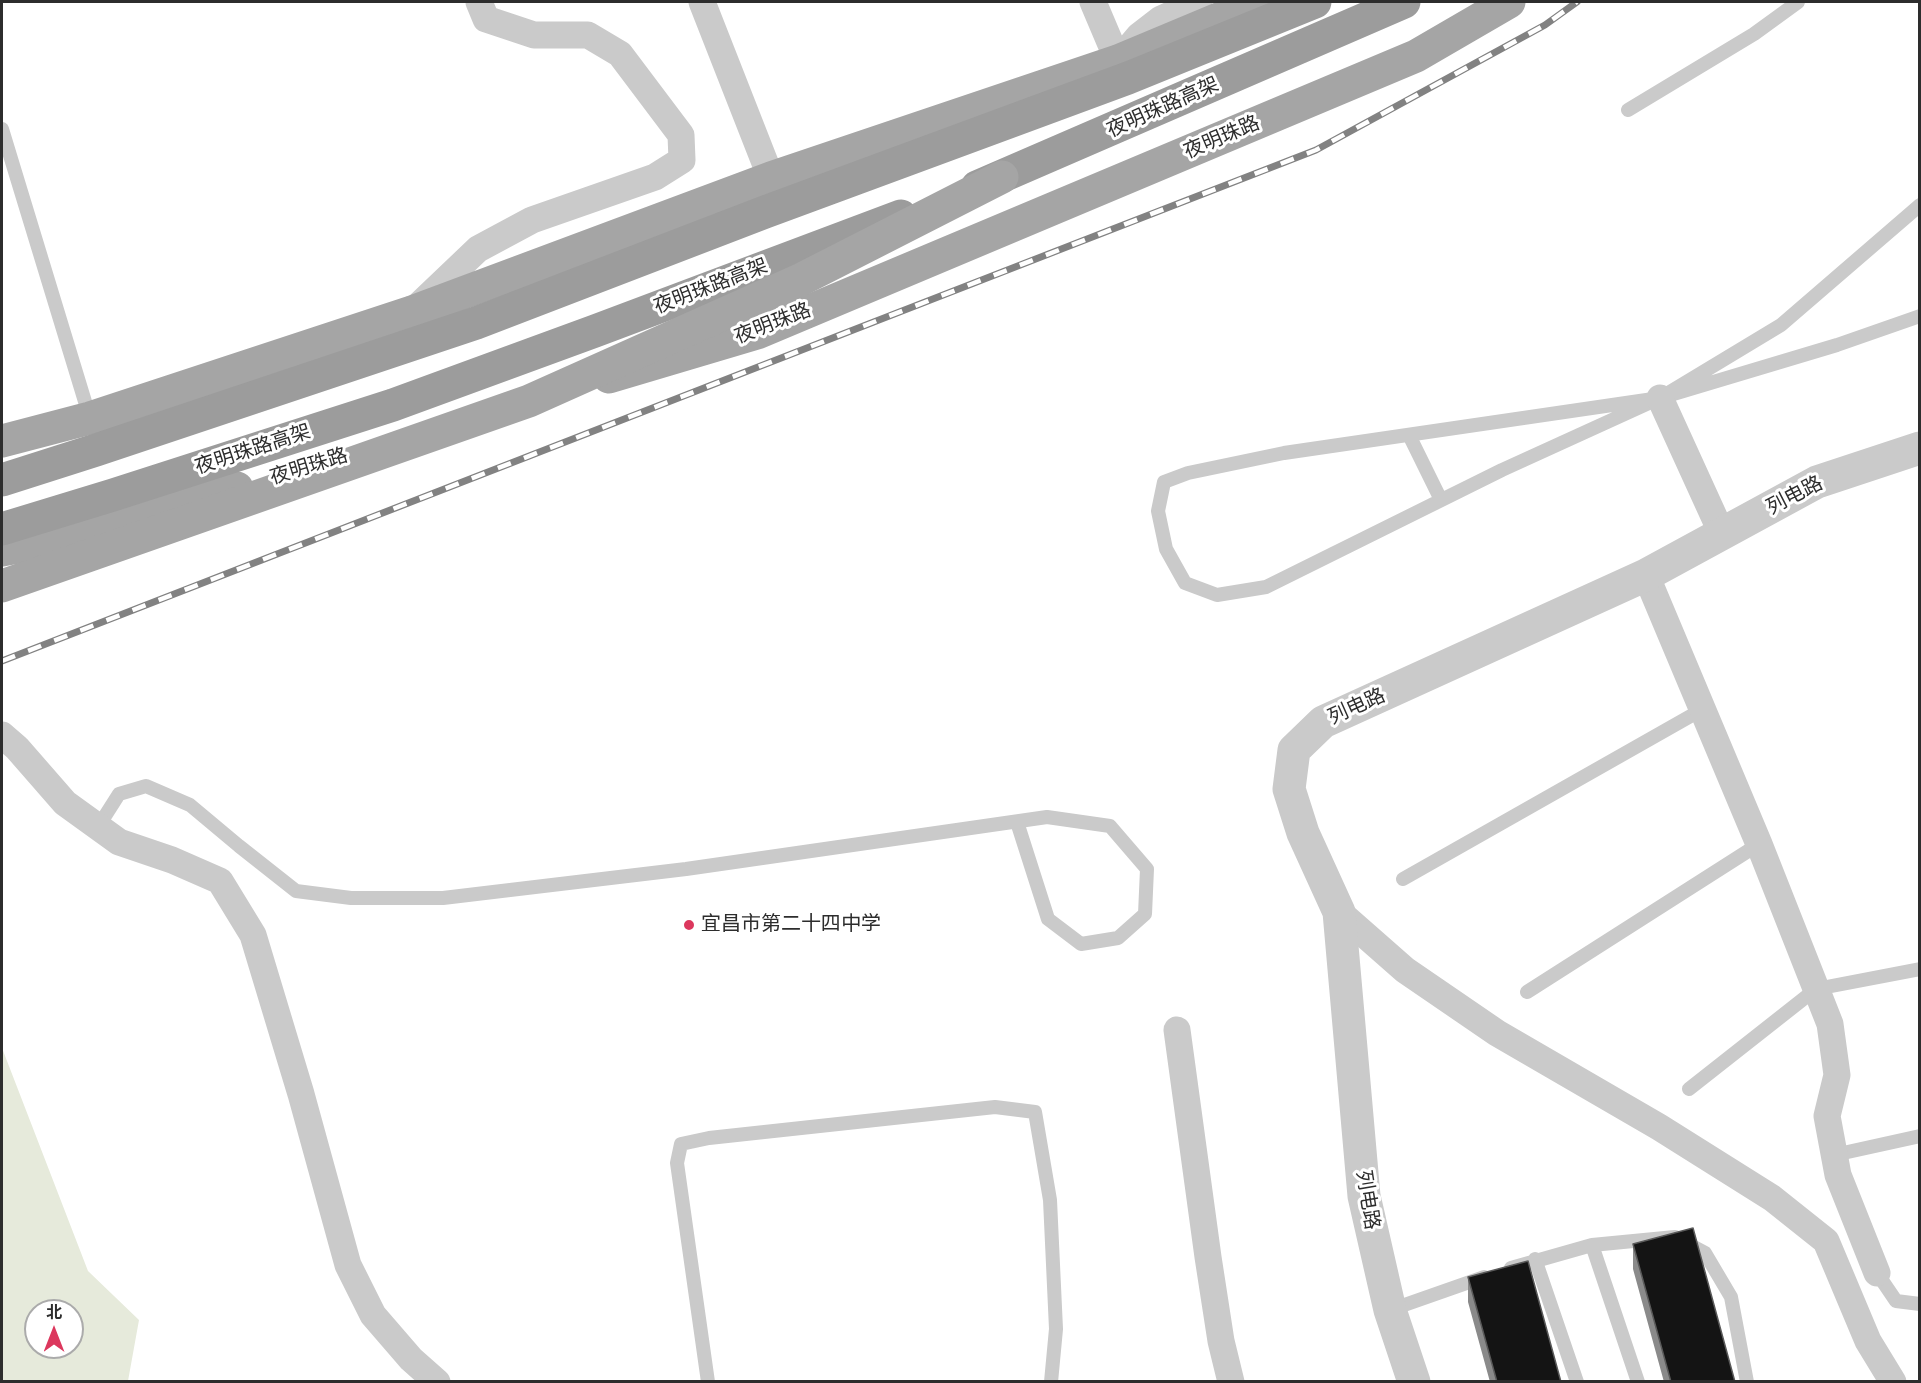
<!DOCTYPE html>
<html>
<head>
<meta charset="utf-8">
<style>
	body { margin:0 }
	#map { position:relative; width:1921px; height:1383px; overflow:hidden; background:#fff; font-family:"Space Grotesk","Noto Sans SC",sans-serif }
	canvas { display:block }
	.frame { position:absolute; inset:0; border:3px solid #2d2d2d; pointer-events:none }
	.north { position:absolute; left:24px; top:1299px; width:60px; height:60px; box-sizing:border-box; background:#fff; border:2px solid #ababab; border-radius:50%; rotate:0deg; font-size:16px; font-weight:700; line-height:24px; text-align:center; color:#2d2d2d }
	.north::after { content:''; display:block; margin:auto; width:21px; height:27px; background:#dc375d; clip-path:polygon(50% 0,100% 100%,50% 72%,0 100%) }
</style>
</head>
<body>
<div id="map">
<canvas width="1921" height="1383"></canvas>
<div class="frame"></div>
<div class="north">北</div>
</div>
<script>
const ctx = document.querySelector('canvas').getContext('2d');
ctx.lineJoin = 'round';
function fill(path, color) {
  ctx.fillStyle = color;
  ctx.fill(path, 'evenodd');
}
function shape(rows) {
  const path = new Path2D();
  for (const r of rows) {
    path.moveTo(r[0], r[1]);
    for (let i = 2; i < r.length; i += 2) path.lineTo(r[i], r[i + 1]);
  }
  return path;
}
function strokePath(path, color, width, dash) {
  ctx.strokeStyle = color;
  ctx.lineWidth = width;
  ctx.lineCap = dash ? 'butt' : 'round';
  ctx.setLineDash(dash || []);
  ctx.stroke(path);
}
function drawText(font, color, halo, rows, align = 'center') {
  ctx.font = font + ' "Space Grotesk","Noto Sans SC",sans-serif';
  ctx.lineWidth = 6;
  ctx.setLineDash([]);
  ctx.textBaseline = 'middle';
  ctx.strokeStyle = halo;
  ctx.fillStyle = color;
  for (const [text, x, y, turn = 0] of rows) {
    ctx.save();
    ctx.translate(x, y);
    ctx.rotate((+turn || 0) * Math.PI / 180);
    ctx.textAlign = isNaN(turn) ? turn : align;
    if (halo) ctx.strokeText(text, 0, 0);
    ctx.fillText(text, 0, 0);
    ctx.restore();
  }
}
fill(shape([
	[2,1048,88,1271,139,1320,128,1381,2,1381],
	[36,1311,72,1311,72,1347,36,1347]
]), '#e6eadb');
strokePath(shape([
	[1628,110,1754,34,1798,2],
	[2,129,90,418],
	[1920,205,1781,325,1660,398,1502,470,1266,587,1217,595,1185,583,1166,549,1158,511,1164,482,1188,473,1284,453,1660,398,1837,345,1920,316],
	[1409,435,1441,500],
	[98,827,119,794,146,786,190,805,239,846,296,891,351,898,443,898,686,869,1047,817,1110,826,1147,869,1145,914,1118,938,1081,944,1048,919,1017,822],
	[1403,879,1703,709],
	[1527,992,1759,844],
	[1689,1089,1816,989,1920,969],
	[1834,1155,1920,1136],
	[1592,1245,1638,1382],
	[1535,1259,1577,1382],
	[1511,1268,1592,1245,1675,1237,1705,1253,1731,1297,1747,1382],
	[1877,1273,1896,1301,1920,1304],
	[1390,1310,1484,1277],
	[708,1382,677,1163,681,1144,709,1138,995,1107,1035,1112,1050,1200,1056,1329,1051,1382]
]), '#cacaca', 14);
strokePath(shape([
	[702,2,771,178],
	[1093,2,1118,61,1139,36,1161,19,1199,2],
	[414,310,478,249,532,220,655,177,682,160,681,135,620,54,588,35,534,35,486,19,479,2],
	[1660,398,1722,534],
	[1646,575,1759,844,1830,1024,1837,1075,1827,1116,1838,1175,1877,1273],
	[2,735,17,748,65,803,119,842,172,860,220,881,253,935,301,1094,348,1265,373,1315,411,1359,437,1382],
	[1339,912,1405,970,1497,1033,1659,1127,1772,1198,1826,1241,1868,1341,1893,1382],
	[1177,1030,1208,1257,1221,1341,1231,1382]
]), '#cacaca', 27);
strokePath(shape([
	[1414,1382,1390,1310,1364,1196,1339,912,1303,833,1289,789,1294,750,1323,722,1646,575,1817,482,1920,448]
]), '#cacaca', 33);
strokePath(shape([
	[609,377,757,333,1416,56,1509,2],
	[2,441,90,418,412,312,771,178,1118,61,1259,2],
	[2,550,85,534,237,488]
]), '#a5a5a5', 33);
strokePath(shape([
	[977,187,1404,2],
	[2,480,96,450,476,323,765,212,1128,78,1315,2],
	[2,529,113,495,393,405,595,331,901,216]
]), '#9c9c9c', 33);
const rail = shape([
	[2,661,1316,150,1545,25,1577,2]
]);
strokePath(rail, '#828282', 7);
strokePath(rail, '#fff', 4.5, [14]);
strokePath(shape([
	[2,586,529,401,802,279,1002,177]
]), '#a5a5a5', 33);
fill(shape([
	[1633,1244,1735,1382,1664,1382,1633,1269],
	[1468,1277,1561,1382,1490,1382,1468,1302]
]), '#8a8a8a');
const building = shape([
	[1693,1228,1735,1382,1671,1382,1633,1244,1693,1228],
	[1528,1261,1561,1382,1497,1382,1468,1277,1528,1261]
]);
fill(building, '#141414');
strokePath(building, '#5a5a5a', 1.5);
for (const [x, y, r, color] of [
	[689,925,6,"#dc375d"]
]) {
  const dot = new Path2D();
  dot.arc(x, y, r, 0, 2 * Math.PI);
  ctx.fillStyle = color;
  ctx.fill(dot);
  strokePath(dot, '#fff', 2);
}
drawText('20px', '#2d2d2d', '#fff', [
	["夜明珠路高架",1163,108,-24],
	["夜明珠路",1222,138,-23],
	["夜明珠路高架",711,287,-21],
	["夜明珠路",773,324,-21],
	["夜明珠路高架",253,450,-18],
	["夜明珠路",309,467,-17],
	["列电路",1795,496,-27],
	["列电路",1357,707,-24],
	["列电路",1367,1200,81]
]);
drawText('20px', '#2d2d2d', '#fff', [
	["宜昌市第二十四中学",701,925]
], 'left');
</script>
</body>
</html>
